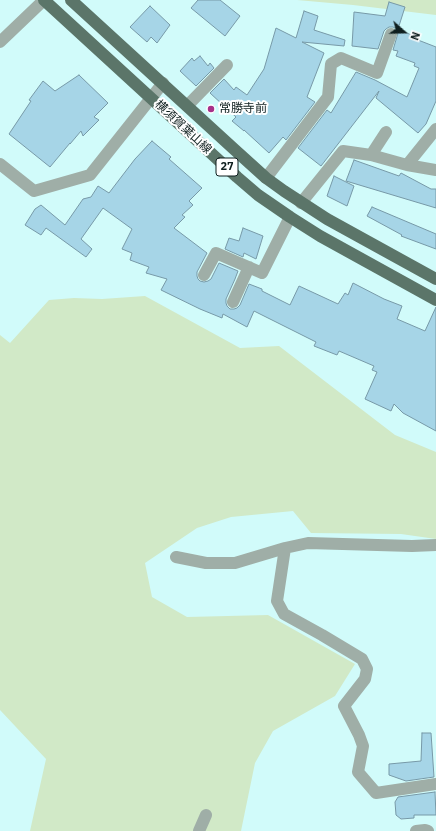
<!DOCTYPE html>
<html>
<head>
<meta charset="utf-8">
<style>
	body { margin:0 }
	#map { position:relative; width:436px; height:831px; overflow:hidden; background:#d1fbfa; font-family:"IBM Plex Sans",sans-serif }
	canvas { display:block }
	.north { position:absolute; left:384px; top:12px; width:40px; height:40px; -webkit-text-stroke:3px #fff; paint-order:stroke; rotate:110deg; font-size:11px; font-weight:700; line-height:16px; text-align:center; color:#0f1f1f }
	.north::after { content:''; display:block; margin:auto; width:14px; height:18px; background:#0f1f1f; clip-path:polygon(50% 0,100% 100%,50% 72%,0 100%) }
</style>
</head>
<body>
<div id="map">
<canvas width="436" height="831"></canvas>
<div class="north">N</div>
</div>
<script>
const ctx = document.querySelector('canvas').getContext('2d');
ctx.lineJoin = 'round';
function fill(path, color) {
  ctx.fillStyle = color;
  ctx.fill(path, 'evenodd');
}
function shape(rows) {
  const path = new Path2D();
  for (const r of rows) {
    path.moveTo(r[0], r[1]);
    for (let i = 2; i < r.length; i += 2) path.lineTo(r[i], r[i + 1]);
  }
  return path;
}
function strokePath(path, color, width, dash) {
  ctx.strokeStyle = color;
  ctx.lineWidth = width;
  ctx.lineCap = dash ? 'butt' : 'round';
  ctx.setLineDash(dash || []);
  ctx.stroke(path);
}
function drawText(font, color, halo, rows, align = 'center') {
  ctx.font = font + ' "IBM Plex Sans","Noto Sans JP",sans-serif';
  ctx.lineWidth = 4;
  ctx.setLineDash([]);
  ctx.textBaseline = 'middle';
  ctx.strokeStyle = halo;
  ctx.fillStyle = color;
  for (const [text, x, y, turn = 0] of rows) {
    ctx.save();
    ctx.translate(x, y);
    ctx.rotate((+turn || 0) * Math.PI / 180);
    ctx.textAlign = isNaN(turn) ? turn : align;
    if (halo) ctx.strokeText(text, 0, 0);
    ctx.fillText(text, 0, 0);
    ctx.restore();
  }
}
fill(shape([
	[297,0,436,0,436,15,353,5],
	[145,296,240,348,279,346,395,435,436,452,436,539,401,534,311,533,293,511,231,517,197,528,145,563,152,597,187,617,268,615,355,664,335,696,273,731,255,763,241,831,30,831,46,759,0,710,0,335,10,343,49,300,74,298,102,299]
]), '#d1e9c7');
const building = shape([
	[198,0,220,0,240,16,225,36,191,8,198,0],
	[389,2,405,7,398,29,418,38,418,40,436,47,436,101,426,124,418,133,376,98,379,91,321,166,298,148,327,110,331,113,356,72,375,80,407,97,419,68,414,66,415,63,396,56,398,51,393,50,398,33,397,29,393,27,389,27,386,29,384,31,378,49,352,46,354,12,385,16,389,2],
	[150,6,170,25,157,43,151,37,147,42,130,27,150,6],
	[304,11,318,16,314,30,345,40,344,46,302,42,324,53,307,97,315,102,286,140,283,137,269,153,244,130,244,131,232,121,236,117,210,93,224,79,234,90,236,87,247,95,264,69,276,28,296,38,304,11],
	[200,56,208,66,210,63,214,68,196,86,180,71,192,58,194,61,200,56],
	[79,75,108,103,94,117,99,120,83,136,81,131,70,144,70,143,50,167,9,134,31,101,29,100,43,81,55,91,79,75],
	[152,141,171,157,169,159,202,188,189,201,193,205,182,215,185,217,174,228,207,253,197,272,197,276,198,279,200,281,204,282,208,281,211,279,219,263,238,271,235,279,226,299,226,303,227,306,230,309,234,309,237,308,240,305,249,284,262,289,262,291,290,305,299,286,338,304,345,293,348,295,353,283,384,299,402,306,397,319,425,331,436,307,436,431,403,413,394,404,391,411,365,399,377,372,372,370,374,366,339,351,337,355,314,346,316,342,254,311,247,327,223,314,222,318,200,309,161,290,167,279,146,273,149,267,130,260,132,253,122,249,132,229,103,208,81,239,92,249,86,257,46,228,41,235,25,225,35,209,41,205,65,225,83,199,91,197,98,186,109,193,135,159,152,141],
	[354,160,399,176,401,173,431,189,436,189,436,208,346,181,354,160],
	[334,176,354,186,347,206,327,196,334,176],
	[372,207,436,234,436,249,401,236,402,235,367,216,372,207],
	[243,228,263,236,256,259,244,253,243,257,225,249,229,238,239,241,243,228],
	[422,733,431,733,434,777,406,781,389,775,389,764,421,761,422,733],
	[435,792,436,815,414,815,414,818,401,819,396,815,395,802,398,797,435,792]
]);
fill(building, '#a6d5e7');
strokePath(building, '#7799a7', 1);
strokePath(shape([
	[0,42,44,0],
	[187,106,227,65],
	[371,155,386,132],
	[0,164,34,191,90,175,163,83],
	[407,165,436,129],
	[266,178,328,97,331,64,341,58,377,73,391,34],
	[301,203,343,151,371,155,407,165,436,170],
	[204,275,216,253,262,273,290,217],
	[233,302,249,267],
	[285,548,277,601,284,614,322,635,362,659,367,669,365,679,344,706,359,735,363,746,358,772,376,793,436,784],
	[176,557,206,563,235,563,285,548,308,543,412,546,436,545],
	[199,831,206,815],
	[416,831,425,830,428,831]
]), '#9faea7', 12);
strokePath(shape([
	[44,0,237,177,258,195,290,217,320,236,436,300],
	[71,0,235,150,266,178,284,191,327,219,436,279]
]), '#5b7569', 12);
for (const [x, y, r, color] of [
	[211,109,4,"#a63089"]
]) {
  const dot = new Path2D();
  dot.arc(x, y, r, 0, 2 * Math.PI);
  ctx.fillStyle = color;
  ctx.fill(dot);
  strokePath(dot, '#fff', 1.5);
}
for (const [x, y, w] of [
	[227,167,22]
]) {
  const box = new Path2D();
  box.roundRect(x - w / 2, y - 9, w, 18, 3);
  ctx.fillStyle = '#fff';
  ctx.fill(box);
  strokePath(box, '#0f1f1f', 1);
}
drawText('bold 11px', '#0f1f1f', null, [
	["27",227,167]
]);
drawText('12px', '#0f1f1f', '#fff', [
	["常勝寺前",219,109]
], 'left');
drawText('12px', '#0f1f1f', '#fff', [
	["横須賀葉山線",183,127,43]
]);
</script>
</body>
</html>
